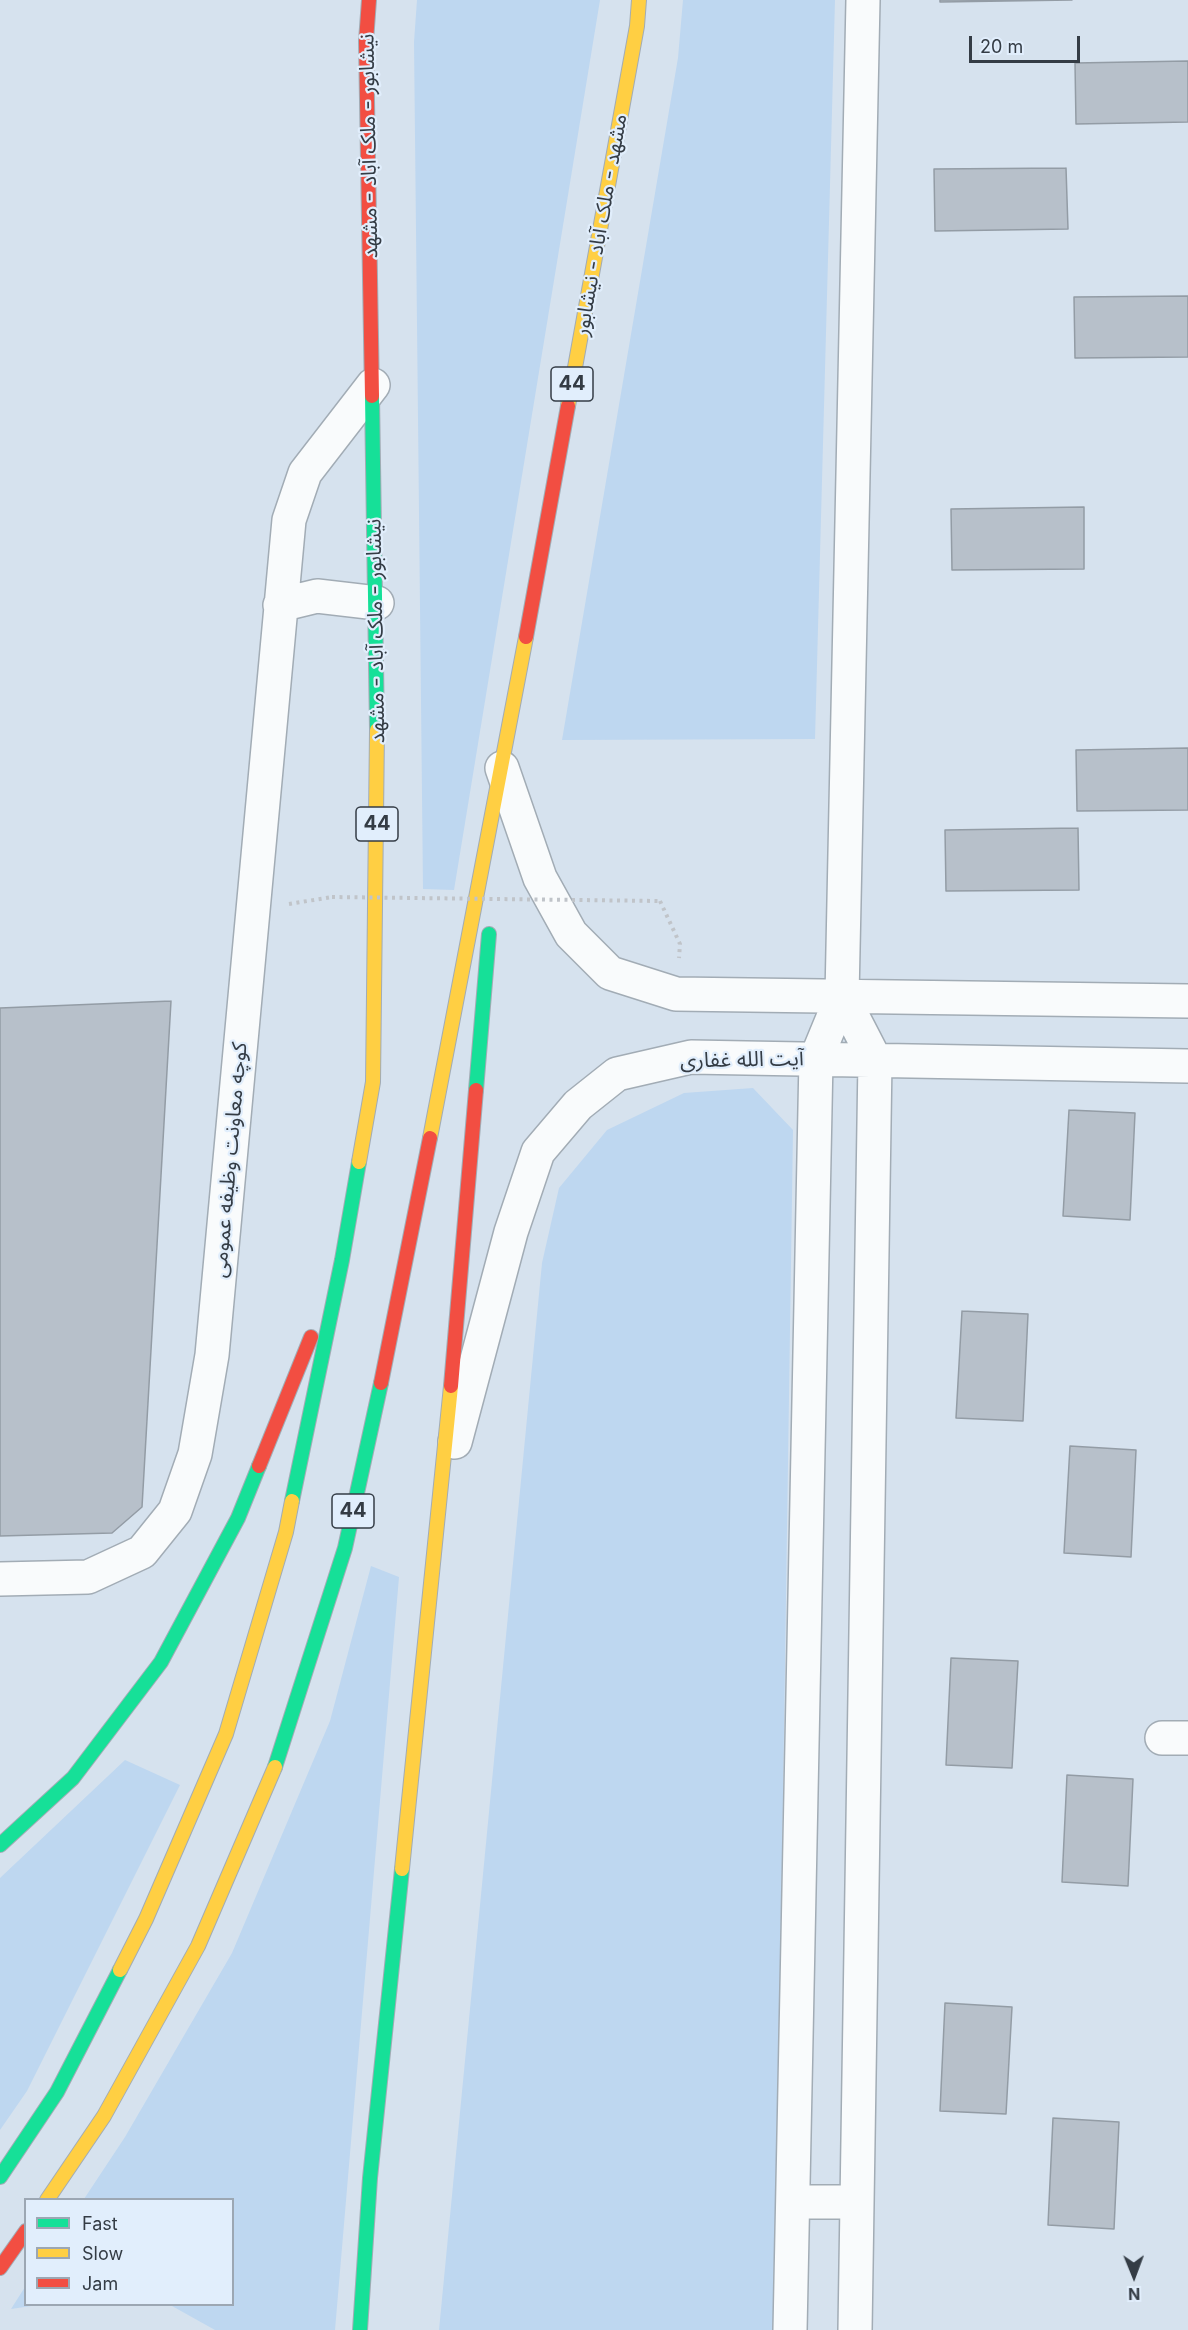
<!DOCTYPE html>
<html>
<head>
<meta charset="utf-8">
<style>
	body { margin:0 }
	#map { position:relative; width:1188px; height:2330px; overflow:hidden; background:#d6e2ee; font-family:Inter,sans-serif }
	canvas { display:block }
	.legend { position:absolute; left:24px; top:2198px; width:210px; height:108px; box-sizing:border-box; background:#e1eefc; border:2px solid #9ca7b3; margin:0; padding:8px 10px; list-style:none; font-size:18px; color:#343c45 }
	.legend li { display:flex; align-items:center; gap:12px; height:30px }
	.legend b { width:30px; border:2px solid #9ca7b3 }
	.north { position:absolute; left:1104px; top:2246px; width:60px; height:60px; -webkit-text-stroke:4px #e1eefc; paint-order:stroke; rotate:179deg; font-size:16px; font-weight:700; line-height:24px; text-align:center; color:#343c45 }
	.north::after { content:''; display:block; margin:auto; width:21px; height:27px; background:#343c45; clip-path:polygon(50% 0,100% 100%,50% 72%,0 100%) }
	.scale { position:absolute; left:969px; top:36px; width:111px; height:27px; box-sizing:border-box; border:3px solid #343c45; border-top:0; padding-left:8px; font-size:18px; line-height:21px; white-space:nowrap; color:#343c45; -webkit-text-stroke:4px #e1eefc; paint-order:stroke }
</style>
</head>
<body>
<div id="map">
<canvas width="1188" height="2330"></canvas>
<ul class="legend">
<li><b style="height:8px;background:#16e098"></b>Fast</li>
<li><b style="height:8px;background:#ffcf43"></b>Slow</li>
<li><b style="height:8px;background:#f24e42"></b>Jam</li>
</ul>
<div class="north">N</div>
<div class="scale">20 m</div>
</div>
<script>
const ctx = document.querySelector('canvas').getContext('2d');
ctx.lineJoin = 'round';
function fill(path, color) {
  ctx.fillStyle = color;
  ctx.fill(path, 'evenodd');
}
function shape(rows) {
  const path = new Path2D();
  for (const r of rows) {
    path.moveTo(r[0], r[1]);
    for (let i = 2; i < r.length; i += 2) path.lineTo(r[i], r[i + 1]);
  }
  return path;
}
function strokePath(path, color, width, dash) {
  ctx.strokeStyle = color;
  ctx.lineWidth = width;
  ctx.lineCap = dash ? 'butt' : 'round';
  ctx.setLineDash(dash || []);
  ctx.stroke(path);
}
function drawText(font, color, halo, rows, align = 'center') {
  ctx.font = font + ' Inter,"Noto Sans Arabic",sans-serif';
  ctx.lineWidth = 4.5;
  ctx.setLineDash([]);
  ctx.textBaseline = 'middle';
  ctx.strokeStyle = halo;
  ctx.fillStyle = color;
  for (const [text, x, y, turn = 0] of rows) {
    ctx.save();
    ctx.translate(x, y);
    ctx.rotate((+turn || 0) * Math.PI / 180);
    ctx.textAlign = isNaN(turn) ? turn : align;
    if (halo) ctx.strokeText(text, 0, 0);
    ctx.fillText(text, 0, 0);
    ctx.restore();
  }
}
fill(shape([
	[417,0,600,0,454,890,423,889,414,42],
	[683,0,835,0,815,739,562,740,678,58],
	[753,1088,793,1130,775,2330,439,2330,542,1263,559,1188,607,1130,684,1093],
	[371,1566,399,1577,335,2330,215,2330,172,2306,157,2305,232,2304,232,2200,84,2199,125,2137,232,1953,330,1721],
	[125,1760,180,1785,27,2091,0,2130,0,1878],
	[25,2287,26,2304,38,2305,11,2309]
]), '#bed7f0');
const building = shape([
	[940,0,1072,0,940,2,940,0],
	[1188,61,1188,122,1076,124,1075,63,1188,61],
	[1066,168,1068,229,935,231,934,169,1066,168],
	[1188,296,1188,357,1075,358,1074,297,1188,296],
	[1084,507,1084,569,952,570,951,509,1084,507],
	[1188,748,1188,810,1077,811,1076,750,1188,748],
	[1078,828,1079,890,946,891,945,830,1078,828],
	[171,1001,142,1507,112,1533,0,1536,0,1008,171,1001],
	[1069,1110,1135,1113,1130,1220,1063,1216,1069,1110],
	[962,1311,1028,1314,1023,1421,956,1418,962,1311],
	[1070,1446,1136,1450,1131,1557,1064,1553,1070,1446],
	[951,1658,1018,1661,1012,1768,946,1765,951,1658],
	[1067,1775,1133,1779,1128,1886,1062,1882,1067,1775],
	[945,2003,1012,2007,1006,2114,940,2111,945,2003],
	[1053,2118,1119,2122,1114,2229,1048,2225,1053,2118]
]);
fill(building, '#b7c0ca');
strokePath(building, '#939ca5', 1.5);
const street = shape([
	[280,605,317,596,377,603],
	[502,768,540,878,571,934,610,973,676,994,1188,1001],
	[842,996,875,1060,855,2330],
	[455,1442,511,1232,538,1152,578,1105,617,1074,691,1057,1188,1066],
	[0,1579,88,1577,142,1552,175,1511,195,1454,212,1355,289,520,305,473,373,385],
	[1162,1738,1188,1738],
	[793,2202,857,2202],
	[790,2330,816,1059,842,996,863,0]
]);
const fast = shape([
	[372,396,377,730],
	[476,1090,489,934],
	[292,1501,342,1260,359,1162],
	[275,1767,345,1548,381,1383],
	[0,1845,73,1778,161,1662,238,1518,259,1466],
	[0,2177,57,2092,120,1970],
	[360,2330,370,2178,402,1869]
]);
const slow = shape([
	[568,406,637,26,639,0],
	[430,1138,526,637],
	[359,1162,373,1082,377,730],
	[402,1869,451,1386],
	[120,1970,146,1919,226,1734,286,1532,292,1501],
	[47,2200,104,2116,198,1946,275,1767]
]);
const jam = shape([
	[369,0,366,41,372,396],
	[526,637,568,406],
	[381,1383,430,1138],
	[451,1386,476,1090],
	[259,1466,311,1337],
	[0,2268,26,2231]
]);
strokePath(street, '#a2acb5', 36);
strokePath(fast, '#a2acb5', 16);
strokePath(slow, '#a2acb5', 16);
strokePath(jam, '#a2acb5', 16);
strokePath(shape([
	[660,901,680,944,679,958],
	[289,904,332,897]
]), '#c0c4c9', 4, [3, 4.5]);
strokePath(street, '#f9fbfc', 33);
strokePath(fast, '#16e098', 14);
strokePath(slow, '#ffcf43', 14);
strokePath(jam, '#f24e42', 14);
strokePath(shape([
	[332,897,660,901]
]), '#c0c4c9', 4, [3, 4.5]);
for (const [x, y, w] of [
	[572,384,42],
	[377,824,42],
	[353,1511,42]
]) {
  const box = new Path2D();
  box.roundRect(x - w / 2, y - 17, w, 34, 4.5);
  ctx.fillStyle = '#e1eefc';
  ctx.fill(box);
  strokePath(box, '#343c45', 1.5);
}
drawText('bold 20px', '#343c45', null, [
	["44",572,384],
	["44",377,824],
	["44",353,1511]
]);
drawText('21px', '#343c45', '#e1eefc', [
	["نیشابور - ملک آباد - مشهد",369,146,-91],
	["مشهد - ملک آباد - نیشابور",601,225,-80],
	["نیشابور - ملک آباد - مشهد",376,631,-91],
	["آیت الله غفاری",742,1060,-1],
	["کوچه معاونت وظیفه عمومی",230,1160,-85]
]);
</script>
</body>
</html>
